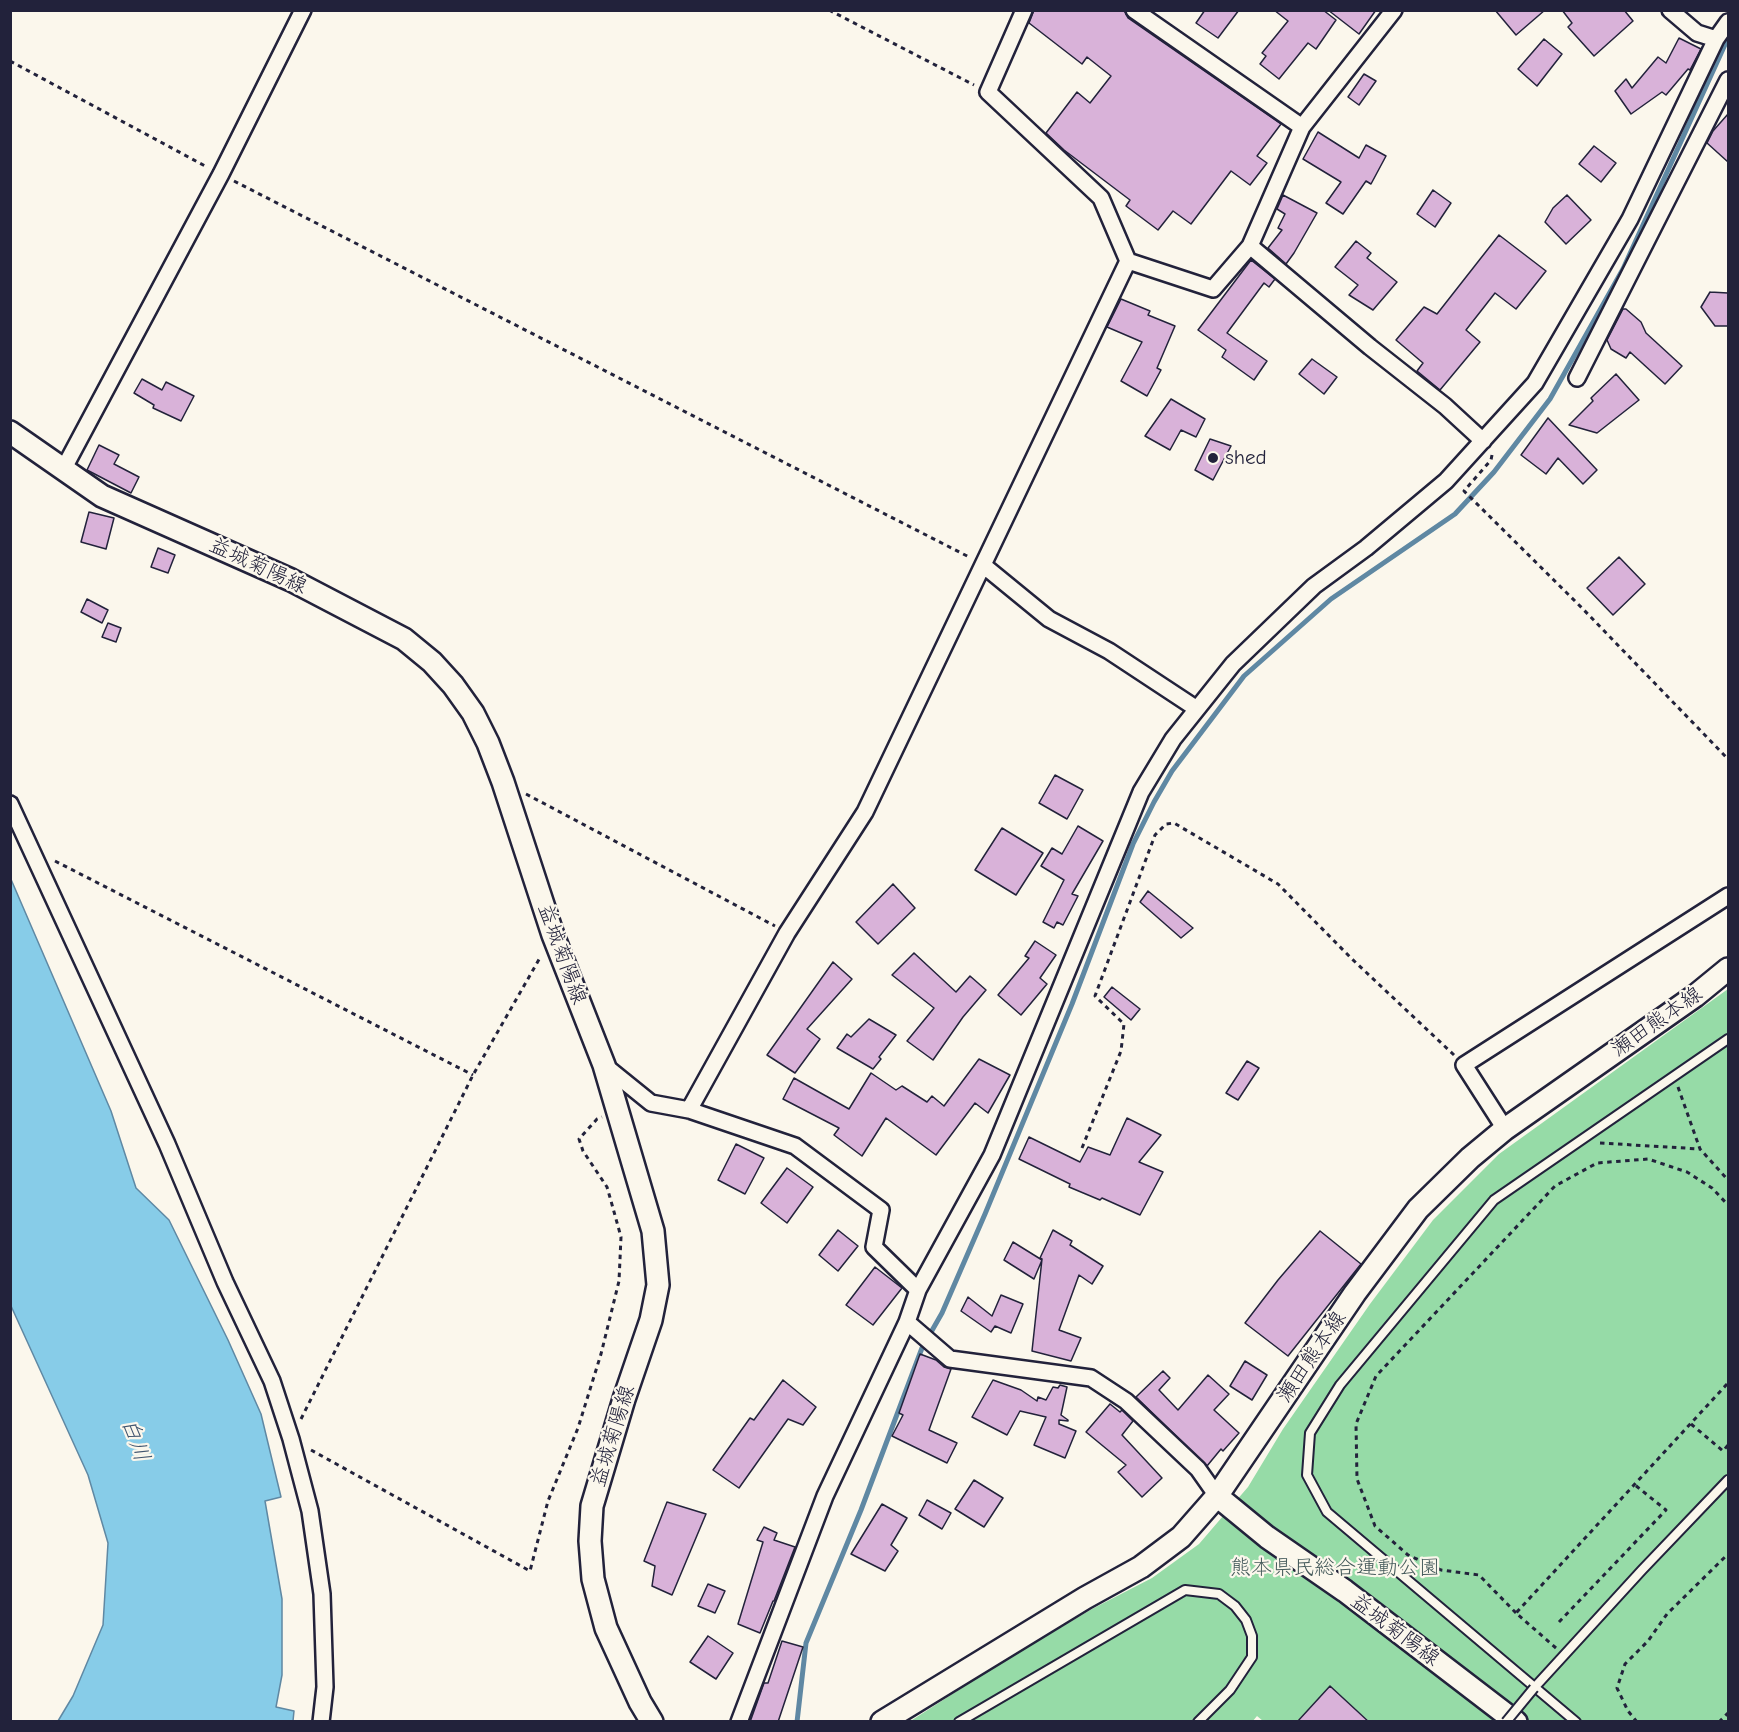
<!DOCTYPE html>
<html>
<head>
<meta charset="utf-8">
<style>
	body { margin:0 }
	#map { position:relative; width:1739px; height:1732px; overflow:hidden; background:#fbf7ec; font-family:"Comic Neue",sans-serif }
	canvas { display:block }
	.frame { position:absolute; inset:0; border:12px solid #22223b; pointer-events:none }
</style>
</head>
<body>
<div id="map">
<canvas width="1739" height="1732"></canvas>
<div class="frame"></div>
</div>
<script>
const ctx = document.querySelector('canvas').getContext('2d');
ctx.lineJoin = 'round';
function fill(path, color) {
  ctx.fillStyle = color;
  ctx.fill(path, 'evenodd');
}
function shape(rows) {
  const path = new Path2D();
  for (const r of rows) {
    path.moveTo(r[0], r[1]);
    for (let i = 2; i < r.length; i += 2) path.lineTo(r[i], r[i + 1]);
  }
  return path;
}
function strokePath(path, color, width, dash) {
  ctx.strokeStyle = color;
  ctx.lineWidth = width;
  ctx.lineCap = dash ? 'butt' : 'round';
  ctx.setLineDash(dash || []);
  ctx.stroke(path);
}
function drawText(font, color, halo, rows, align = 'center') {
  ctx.font = font + ' "Comic Neue","Klee One",sans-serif';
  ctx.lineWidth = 4.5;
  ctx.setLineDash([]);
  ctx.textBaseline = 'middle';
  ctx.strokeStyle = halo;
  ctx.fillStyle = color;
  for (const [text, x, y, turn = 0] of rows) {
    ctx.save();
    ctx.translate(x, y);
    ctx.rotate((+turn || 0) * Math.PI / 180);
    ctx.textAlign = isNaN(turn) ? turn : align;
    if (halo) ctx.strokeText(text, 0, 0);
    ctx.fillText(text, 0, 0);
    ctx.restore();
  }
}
fill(shape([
	[1728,989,1728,1721,1369,1721,1330,1686,1297,1721,1263,1721,1257,1716,1252,1722,909,1722,999,1664,1092,1609,1152,1578,1199,1544,1248,1487,1283,1429,1370,1304,1433,1220,1499,1154]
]), '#96dba7');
const water = shape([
	[10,877,111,1111,136,1188,169,1220,228,1340,261,1414,281,1497,265,1501,282,1599,282,1675,276,1707,294,1711,293,1721,58,1721,73,1696,103,1625,108,1543,88,1475,11,1306,10,877]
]);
fill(water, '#87cce8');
strokePath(water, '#5f88a3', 1.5);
strokePath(shape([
	[797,1722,806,1643,861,1510,922,1348,942,1313,985,1214,1072,1004,1133,844,1154,802,1172,771,1244,676,1331,599,1455,514,1494,472,1550,399,1623,269,1728,38]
]), '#5f88a3', 5);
const building = shape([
	[1034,10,1124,10,1128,18,1281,124,1257,156,1267,163,1250,185,1231,171,1191,224,1173,211,1158,230,1126,206,1130,200,1064,150,1046,133,1077,92,1090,103,1111,76,1087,57,1082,64,1029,23,1034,10],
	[1205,10,1239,10,1218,38,1196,23,1205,10],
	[1274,10,1323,10,1336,20,1316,49,1308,43,1279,79,1260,64,1266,56,1262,53,1288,21,1274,10],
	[1328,10,1376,10,1359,34,1328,10],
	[1495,10,1545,10,1516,35,1495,10],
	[1562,10,1624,10,1633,21,1594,56,1568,27,1572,23,1562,10],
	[1679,38,1701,49,1690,70,1688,69,1666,95,1662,92,1631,114,1615,91,1626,79,1632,88,1658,57,1666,63,1679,38],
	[1544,39,1562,54,1537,86,1518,69,1544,39],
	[1364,74,1376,81,1359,105,1348,97,1364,74],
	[1728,114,1728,162,1707,143,1713,131,1728,114],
	[1318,132,1359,158,1366,145,1386,156,1371,184,1366,181,1343,214,1326,203,1341,182,1303,159,1318,132],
	[1594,146,1616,163,1601,182,1579,164,1594,146],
	[1433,190,1451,203,1435,227,1417,214,1433,190],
	[1283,195,1317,213,1294,253,1286,264,1268,248,1282,230,1278,228,1285,214,1277,209,1283,195],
	[1567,195,1591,220,1566,244,1545,222,1553,208,1567,195],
	[1499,235,1546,271,1516,309,1495,293,1466,330,1480,342,1440,390,1417,371,1423,363,1396,340,1424,307,1437,314,1499,235],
	[1356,241,1371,253,1367,258,1397,282,1373,310,1349,295,1358,285,1335,267,1356,241],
	[1251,260,1275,279,1269,287,1264,283,1227,333,1267,361,1254,380,1222,357,1226,350,1198,330,1251,260],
	[1710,292,1728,293,1728,326,1715,326,1701,307,1710,292],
	[1121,299,1150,311,1148,315,1175,326,1157,368,1161,370,1147,396,1121,381,1142,342,1107,327,1121,299],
	[1623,309,1626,309,1641,322,1646,333,1682,366,1665,384,1630,352,1626,358,1611,349,1607,340,1623,309],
	[1312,359,1337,377,1324,394,1299,374,1312,359],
	[1616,374,1639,400,1597,433,1569,425,1593,401,1591,398,1616,374],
	[142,379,162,390,166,382,194,396,181,421,153,408,154,405,134,393,142,379],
	[1171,399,1205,419,1196,437,1181,430,1170,450,1145,436,1171,399],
	[1548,418,1597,470,1583,484,1558,458,1546,474,1521,455,1548,418],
	[1210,439,1231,446,1213,480,1195,470,1210,439],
	[99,445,119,455,114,464,139,477,131,493,87,470,99,445],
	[89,512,114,518,106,549,81,542,89,512],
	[158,548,175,555,168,573,151,567,158,548],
	[1619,557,1645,584,1613,615,1587,588,1619,557],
	[87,599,108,610,102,623,81,612,87,599],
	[108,623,121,628,116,642,102,637,108,623],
	[1055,775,1083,790,1067,819,1039,803,1055,775],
	[1078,826,1103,841,1072,894,1078,896,1063,925,1057,922,1054,928,1043,922,1064,880,1041,866,1052,848,1062,854,1078,826],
	[1002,828,1043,853,1016,895,975,870,1002,828],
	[893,884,915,908,878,944,856,922,893,884],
	[1148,891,1193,928,1181,938,1140,902,1148,891],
	[1035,941,1056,955,1040,978,1047,984,1021,1015,998,995,1029,958,1025,956,1035,941],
	[914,953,956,992,970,976,986,990,963,1017,933,1060,907,1041,934,1008,892,975,914,953],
	[833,962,852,979,807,1029,820,1039,795,1073,767,1055,833,962],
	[1112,987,1140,1009,1131,1020,1104,997,1112,987],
	[869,1019,896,1035,879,1057,881,1059,873,1069,837,1048,847,1034,851,1037,869,1019],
	[979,1059,1010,1075,988,1113,975,1103,936,1155,886,1118,862,1156,834,1135,839,1128,783,1099,794,1078,849,1109,871,1073,896,1090,902,1086,927,1102,932,1096,944,1106,979,1059],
	[1247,1061,1259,1068,1238,1100,1226,1093,1247,1061],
	[1127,1118,1161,1135,1139,1162,1163,1172,1140,1215,1102,1198,1100,1200,1069,1187,1070,1184,1019,1159,1029,1137,1080,1162,1088,1147,1110,1155,1127,1118],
	[736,1144,764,1158,745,1194,718,1180,736,1144],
	[787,1168,813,1187,787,1223,761,1203,787,1168],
	[838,1230,858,1246,838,1271,819,1255,838,1230],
	[1053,1230,1072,1241,1070,1245,1103,1266,1092,1284,1079,1275,1059,1330,1081,1338,1071,1361,1032,1351,1042,1259,1040,1258,1053,1230],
	[1320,1231,1361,1264,1288,1356,1245,1323,1278,1280,1320,1231],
	[1013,1242,1042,1260,1034,1279,1004,1260,1013,1242],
	[875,1267,902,1288,873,1325,846,1305,875,1267],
	[1001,1295,1023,1304,1011,1333,995,1326,991,1332,961,1311,968,1297,992,1316,1001,1295],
	[920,1354,936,1360,944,1367,951,1369,929,1430,957,1443,947,1463,892,1436,903,1415,899,1413,920,1354],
	[1245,1361,1267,1375,1252,1400,1230,1386,1245,1361],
	[1163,1371,1170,1378,1159,1390,1178,1410,1208,1375,1229,1394,1214,1410,1239,1433,1223,1451,1221,1449,1207,1466,1136,1397,1163,1371],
	[783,1380,816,1407,803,1425,788,1419,739,1488,713,1470,750,1418,754,1420,783,1380],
	[993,1380,1021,1390,1037,1401,1038,1397,1046,1400,1053,1387,1058,1388,1060,1385,1067,1387,1061,1415,1068,1420,1068,1421,1059,1420,1059,1424,1076,1431,1065,1458,1034,1445,1046,1417,1020,1411,1007,1435,972,1417,993,1380],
	[1110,1404,1120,1412,1122,1410,1133,1421,1122,1435,1162,1478,1142,1497,1118,1472,1126,1465,1086,1432,1110,1404],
	[974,1480,1003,1498,984,1527,955,1509,974,1480],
	[927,1500,951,1513,942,1529,919,1515,927,1500],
	[667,1502,706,1514,672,1595,652,1586,655,1566,644,1561,667,1502],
	[882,1504,907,1518,891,1545,898,1551,885,1571,851,1554,882,1504],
	[764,1527,777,1533,774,1540,795,1547,774,1601,773,1601,760,1633,738,1624,763,1542,757,1540,764,1527],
	[708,1584,725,1591,715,1613,698,1606,708,1584],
	[708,1636,733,1653,716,1679,690,1662,708,1636],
	[782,1641,803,1647,778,1722,750,1722,764,1683,768,1683,782,1641],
	[1330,1686,1369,1722,1297,1722,1330,1686]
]);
fill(building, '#d9b2d9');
strokePath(building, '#22223b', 1.5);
const lane = shape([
	[1534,1688,1642,1570,1728,1480],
	[959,1722,1185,1590,1219,1594,1235,1606,1246,1620,1252,1636,1252,1657,1230,1690,1198,1722],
	[1576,1722,1327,1512,1307,1475,1310,1433,1340,1385,1494,1200,1728,1039]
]);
const street = shape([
	[1134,10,1302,127,1394,10],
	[1670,10,1697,33,1716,39],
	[1250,246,1370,347,1445,406,1483,441],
	[1128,261,1213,289,1250,246,1302,127],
	[1577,378,1728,80],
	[64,468,221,174,303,10],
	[983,565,1049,619,1109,651,1197,709],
	[10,804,167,1144,225,1282,272,1381,291,1439,310,1511,322,1594,325,1687,321,1722],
	[604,1065,651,1103,689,1110,795,1146,881,1210,874,1247,918,1290],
	[689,1110,787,933,865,812,1128,261,1101,198,988,92,1024,10],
	[1505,1129,1464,1065,1728,896],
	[907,1322,950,1359,1091,1378,1126,1401,1198,1469,1217,1496],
	[739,1722,825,1496,907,1322,918,1290,992,1155,1141,792,1173,739,1233,664,1314,586,1366,548,1446,481,1535,383,1630,219,1716,39,1728,22]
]);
const secondary = shape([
	[10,432,102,496,291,580,404,639,432,662,453,685,473,713,488,743,503,782,553,935,604,1065,653,1231,658,1285,651,1320,624,1399,592,1506,590,1541,593,1579,606,1628,640,1702,652,1722],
	[1217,1496,1267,1537,1345,1591,1516,1722],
	[882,1722,1085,1598,1141,1567,1181,1537,1217,1496,1355,1293,1418,1209,1470,1158,1505,1129,1695,996,1728,969]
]);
strokePath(lane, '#22223b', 12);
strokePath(street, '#22223b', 20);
strokePath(secondary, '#22223b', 26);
strokePath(shape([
	[829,10,974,85],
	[10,61,207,167],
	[234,181,971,558],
	[1492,455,1491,460,1464,491,1582,608,1728,759],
	[526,794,775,926],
	[55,861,473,1075],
	[1678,1087,1700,1149,1728,1180],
	[1600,1143,1700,1149],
	[1082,1148,1121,1051,1124,1024,1095,996,1155,835,1166,824,1174,823,1278,884,1352,959,1454,1055],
	[301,1419,473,1075,541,956],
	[1691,1424,1723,1451,1728,1445],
	[311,1450,530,1571,548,1501,578,1428,601,1354,619,1281,621,1237,611,1201,607,1187,583,1151,579,1139,597,1119,602,1117],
	[1516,1613,1479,1575,1441,1570,1408,1555,1375,1526,1357,1479,1356,1424,1376,1376,1555,1186,1597,1163,1648,1159,1687,1172,1712,1188,1728,1205],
	[1559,1622,1666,1510,1635,1485],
	[1556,1648,1516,1613,1728,1383],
	[1637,1722,1628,1711,1617,1688,1625,1664,1648,1641,1667,1614,1728,1554],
	[1719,1722,1728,1713]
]), '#22223b', 3, [4.5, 4.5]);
strokePath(lane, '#fbf7ec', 8);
strokePath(street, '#fbf7ec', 15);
strokePath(secondary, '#fbf7ec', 21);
const laneBridge = shape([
	[1506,1722,1534,1688]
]);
strokePath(laneBridge, '#22223b', 12, []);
strokePath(laneBridge, '#fbf7ec', 8);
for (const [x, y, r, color] of [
	[1213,458,6,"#22223b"]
]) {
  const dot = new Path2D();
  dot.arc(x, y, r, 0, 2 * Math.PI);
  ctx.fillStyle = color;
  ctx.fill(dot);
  strokePath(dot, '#fbf7ec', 2);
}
drawText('21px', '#22223b', '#fbf7ec', [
	["shed",1225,458]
], 'left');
drawText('21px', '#22223b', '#fbf7ec', [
	["益城菊陽線",258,566,25],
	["益城菊陽線",562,954,70],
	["瀬田熊本線",1657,1022,-35],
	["瀬田熊本線",1312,1357,-56],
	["益城菊陽線",613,1436,-73],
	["益城菊陽線",1395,1630,37]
]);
drawText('21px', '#455a5b', '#fbf7ec', [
	["熊本県民総合運動公園",1335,1568]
]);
drawText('italic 22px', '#40556f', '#fbf7ec', [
	["白川",135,1440,70]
]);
</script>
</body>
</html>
